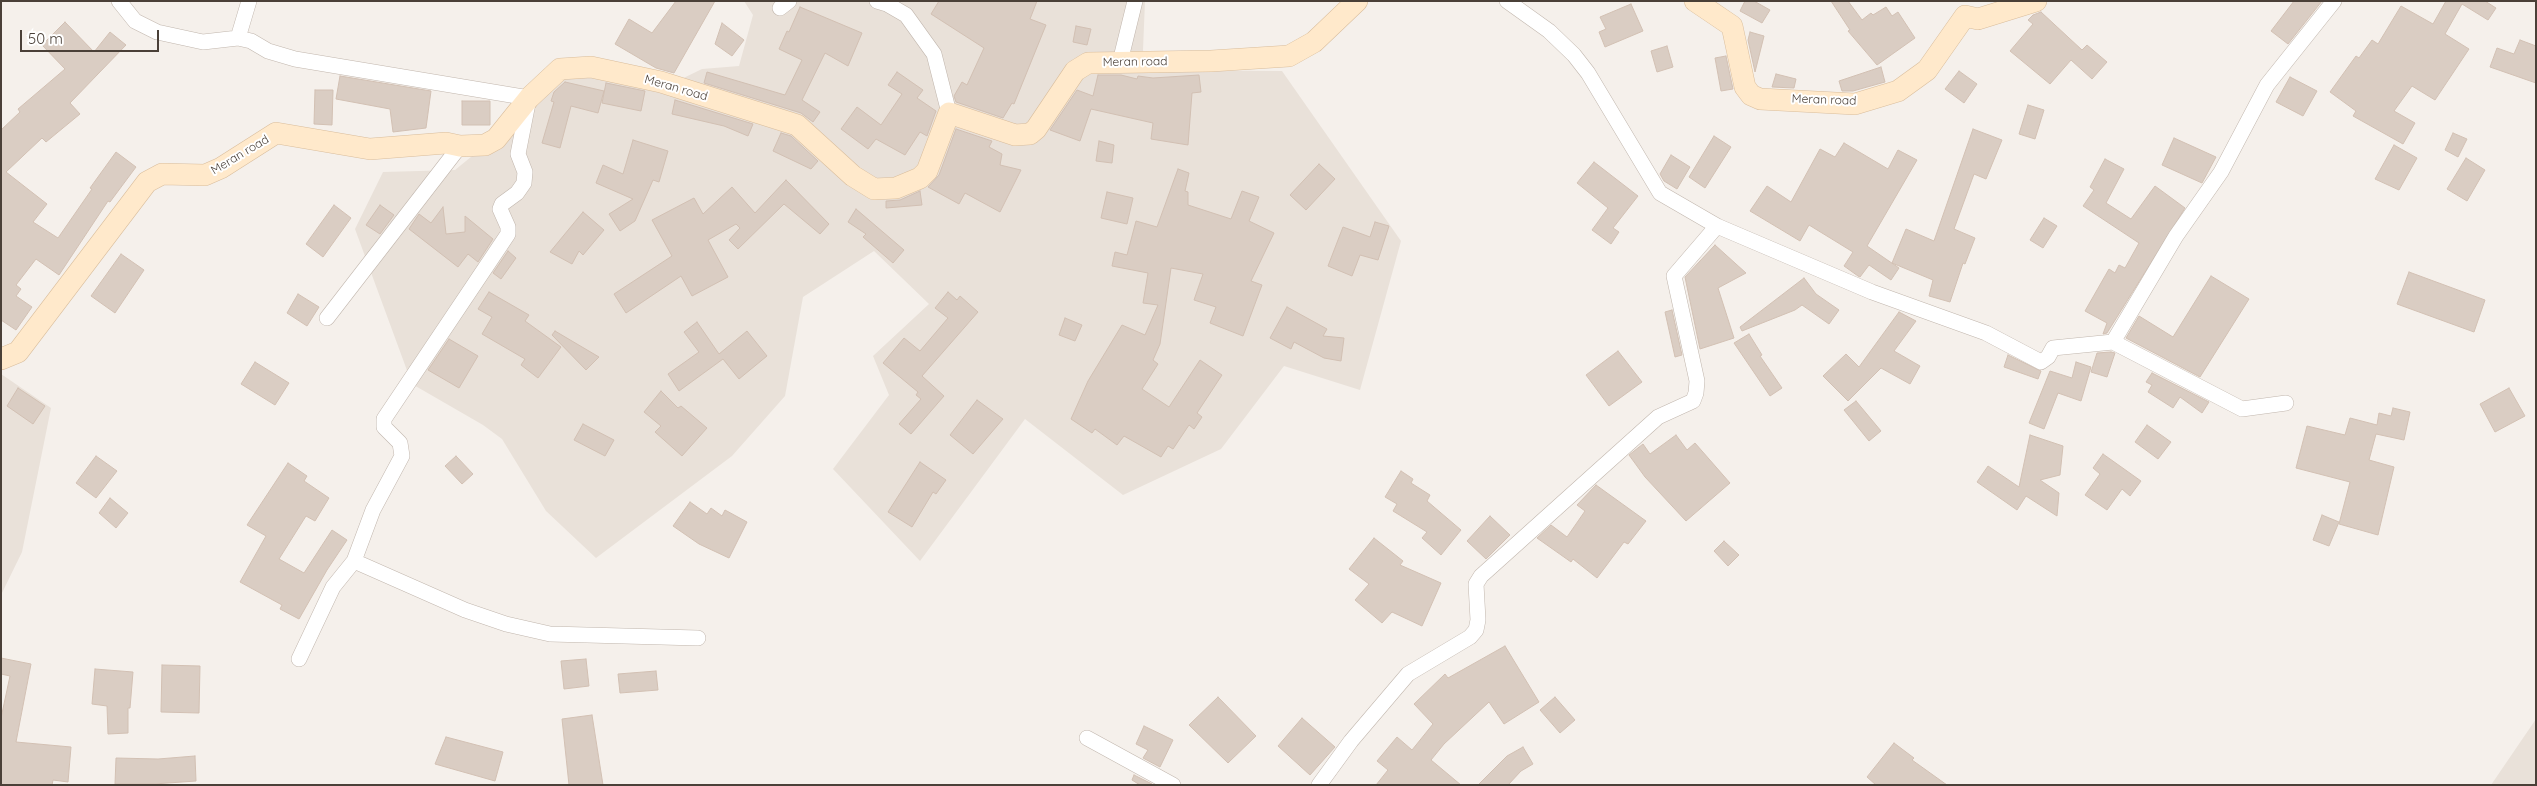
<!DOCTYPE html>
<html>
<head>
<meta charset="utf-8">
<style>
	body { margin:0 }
	#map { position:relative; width:2537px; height:786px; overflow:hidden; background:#f5f0eb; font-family:Quicksand,sans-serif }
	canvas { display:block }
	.frame { position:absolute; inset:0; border:2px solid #4a4038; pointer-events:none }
	.scale { position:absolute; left:20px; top:30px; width:139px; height:22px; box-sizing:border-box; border:2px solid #4a4038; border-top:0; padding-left:6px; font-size:15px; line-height:18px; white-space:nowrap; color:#4a4038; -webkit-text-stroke:4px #fff; paint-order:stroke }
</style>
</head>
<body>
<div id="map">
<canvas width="2537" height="786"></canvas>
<div class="frame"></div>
<div class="scale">50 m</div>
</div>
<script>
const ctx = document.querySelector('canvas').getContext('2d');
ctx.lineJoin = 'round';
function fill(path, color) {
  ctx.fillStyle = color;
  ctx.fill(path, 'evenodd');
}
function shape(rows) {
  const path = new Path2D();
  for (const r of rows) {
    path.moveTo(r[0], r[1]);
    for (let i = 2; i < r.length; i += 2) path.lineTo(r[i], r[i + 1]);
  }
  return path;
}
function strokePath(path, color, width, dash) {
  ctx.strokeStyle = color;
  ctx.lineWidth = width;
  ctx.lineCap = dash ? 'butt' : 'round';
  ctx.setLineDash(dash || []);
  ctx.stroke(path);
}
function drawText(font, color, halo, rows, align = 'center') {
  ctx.font = font + ' Quicksand,sans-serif';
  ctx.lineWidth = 4;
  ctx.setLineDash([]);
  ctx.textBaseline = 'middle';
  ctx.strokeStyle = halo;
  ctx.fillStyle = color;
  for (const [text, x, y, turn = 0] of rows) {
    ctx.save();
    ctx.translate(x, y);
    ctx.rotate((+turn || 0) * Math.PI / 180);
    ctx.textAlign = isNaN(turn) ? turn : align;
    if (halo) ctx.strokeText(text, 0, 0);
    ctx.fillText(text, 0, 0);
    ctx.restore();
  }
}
fill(shape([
	[744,1,1145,1,1143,50,1147,70,1282,71,1401,241,1360,390,1284,366,1221,449,1123,495,1025,419,920,561,833,469,889,395,873,356,929,304,874,251,803,297,785,396,732,456,596,558,546,511,502,439,483,425,412,384,355,229,383,172,455,170,499,134,561,72,663,88,702,69,739,66,753,15],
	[1,374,51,408,22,552,1,595],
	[2536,719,2536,785,2491,785]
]), '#e9e1d9');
const building = shape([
	[676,1,715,1,674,73,656,68,615,44,629,19,652,33,676,1],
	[939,1,1037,1,1030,19,1046,25,1014,104,1012,103,1003,118,956,102,954,96,962,82,967,85,984,48,931,14,939,1],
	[1745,1,1754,1,1770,10,1762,23,1740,11,1745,1],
	[1831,1,1848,1,1862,20,1871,13,1873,15,1886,7,1892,16,1898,12,1915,38,1877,65,1848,31,1850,30,1831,1],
	[2294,1,2322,1,2288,44,2271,31,2294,1],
	[2446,1,2485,1,2496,8,2488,20,2462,4,2445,34,2469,49,2435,100,2412,86,2394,111,2415,123,2403,144,2353,116,2356,111,2330,92,2356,56,2359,58,2372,40,2378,44,2401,6,2433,24,2446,1],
	[1631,4,1643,31,1605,47,1599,32,1606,29,1600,17,1631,4],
	[800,7,862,33,848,66,825,53,802,100,820,112,813,122,801,113,704,83,707,72,785,95,802,60,779,49,787,31,789,32,800,7],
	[2041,12,2082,50,2087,45,2107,62,2092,79,2071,60,2050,84,2010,51,2033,24,2028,20,2033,15,2041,12],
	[65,22,94,52,110,32,126,45,70,103,80,114,46,142,42,138,6,172,47,204,33,222,58,238,92,189,90,188,116,152,136,167,110,202,108,201,59,275,36,259,16,285,21,289,16,296,32,307,16,330,1,320,1,130,20,112,18,109,65,69,42,45,65,22],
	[722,23,744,40,732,56,715,44,722,23],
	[1076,26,1091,29,1087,45,1073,42,1076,26],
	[1750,32,1764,36,1755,72,1748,40,1750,32],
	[2520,40,2536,46,2536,83,2490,67,2497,48,2514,54,2520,40],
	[1667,46,1673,67,1657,72,1651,51,1667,46],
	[1726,56,1733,89,1721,91,1715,58,1726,56],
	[1881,67,1885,82,1853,91,1842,91,1839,81,1881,67],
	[1959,71,1977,84,1964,103,1945,89,1959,71],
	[897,72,923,90,917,98,936,111,927,136,920,132,905,155,876,139,868,149,841,129,857,107,881,125,902,94,888,85,897,72],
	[1776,74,1796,79,1794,88,1772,87,1776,74],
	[1098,75,1121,75,1137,79,1138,76,1153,78,1199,75,1201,92,1192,93,1188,145,1151,139,1153,123,1091,109,1080,141,1050,130,1077,90,1093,96,1098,75],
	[340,76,431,91,426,128,393,132,390,109,336,99,340,76],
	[2290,77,2317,91,2303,116,2276,102,2290,77],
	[565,82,604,91,598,113,571,106,560,148,542,143,554,102,551,101,554,92,565,82],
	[606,83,645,91,641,111,602,103,606,83],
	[315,90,333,90,332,125,314,124,315,90],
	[675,100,753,124,748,136,724,126,672,114,675,100],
	[462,101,490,101,490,125,462,125,462,101],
	[2028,105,2044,110,2035,139,2019,134,2028,105],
	[956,129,992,141,989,147,1002,154,1000,165,1021,170,1000,212,965,193,959,204,928,187,939,175,956,129],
	[1973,129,2002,140,1986,179,1974,174,1954,229,1975,238,1965,264,1963,263,1950,302,1929,296,1933,280,1892,263,1906,229,1934,241,1973,129],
	[781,133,791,136,818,161,811,169,773,151,781,133],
	[2453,133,2467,139,2458,157,2445,150,2453,133],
	[1714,136,1731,147,1705,188,1689,177,1714,136],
	[2174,138,2216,157,2202,183,2162,165,2174,138],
	[633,140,668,151,659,182,653,180,635,221,620,231,609,214,633,199,596,183,603,165,623,174,633,140],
	[1099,141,1114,145,1112,163,1096,161,1099,141],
	[1844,143,1888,169,1898,150,1917,160,1867,246,1899,268,1891,280,1869,265,1860,277,1858,276,1844,266,1853,252,1809,225,1800,241,1750,211,1767,186,1791,202,1820,149,1835,157,1844,143],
	[2394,145,2417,158,2399,190,2375,179,2394,145],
	[1671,155,1690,167,1677,189,1664,181,1660,174,1671,155],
	[2466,158,2485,170,2467,201,2447,189,2466,158],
	[2105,159,2124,169,2106,203,2131,219,2155,186,2185,208,2107,333,2103,334,2107,323,2085,311,2109,269,2115,273,2119,265,2125,268,2139,243,2083,206,2094,190,2090,187,2105,159],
	[1594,162,1638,196,1613,228,1619,232,1611,244,1592,230,1608,208,1577,183,1594,162],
	[1319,164,1335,179,1306,210,1290,195,1319,164],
	[1178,169,1189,173,1185,191,1188,192,1188,205,1231,219,1242,191,1259,197,1249,221,1274,233,1251,281,1262,285,1243,336,1210,323,1216,307,1194,300,1203,274,1171,268,1160,344,1153,360,1158,364,1142,389,1169,407,1200,360,1222,375,1197,413,1202,417,1194,429,1189,425,1173,449,1168,446,1161,457,1124,436,1117,445,1095,429,1092,433,1071,419,1088,381,1122,325,1145,335,1158,305,1143,303,1148,273,1112,266,1115,252,1127,255,1136,221,1157,227,1178,169],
	[786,180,829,224,820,234,784,204,738,249,729,240,740,228,736,224,708,240,728,277,692,296,681,276,626,313,614,294,672,256,652,220,694,198,703,214,732,187,755,213,786,180],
	[920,191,922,205,886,208,886,201,900,200,920,191],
	[1107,192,1133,198,1127,224,1101,218,1107,192],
	[334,205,351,218,323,257,306,244,334,205],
	[380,205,394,215,380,234,366,225,380,205],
	[443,207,446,234,465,232,465,216,493,239,478,262,468,254,458,267,409,229,419,214,431,223,443,207],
	[856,209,904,250,893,263,863,237,866,234,848,222,856,209],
	[583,212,604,230,583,255,579,251,572,264,550,252,583,212],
	[2044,218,2057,226,2043,248,2030,240,2044,218],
	[1375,222,1389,226,1378,260,1360,255,1352,276,1328,266,1343,227,1370,237,1375,222],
	[1715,245,1746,273,1718,288,1734,338,1700,349,1685,277,1715,245],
	[508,251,516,258,501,279,493,273,508,251],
	[121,254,144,270,115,313,91,296,121,254],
	[2409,272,2485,300,2474,332,2397,304,2409,272],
	[2211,276,2249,299,2200,377,2126,338,2139,316,2173,337,2211,276],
	[1804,278,1816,294,1839,310,1829,324,1802,305,1795,310,1742,331,1740,327,1804,278],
	[489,292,529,315,525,321,561,347,538,378,521,365,525,359,482,334,492,317,478,309,489,292],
	[948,292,957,300,960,296,978,312,922,376,944,396,911,434,899,424,921,399,916,395,918,392,883,363,904,338,920,351,948,318,935,308,948,292],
	[298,294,319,307,307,326,287,313,298,294],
	[1287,307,1327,329,1323,336,1344,338,1341,361,1324,358,1294,342,1291,349,1270,338,1287,307],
	[1672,310,1682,355,1675,357,1665,312,1672,310],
	[1899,312,1916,321,1894,351,1920,366,1910,384,1881,368,1848,401,1823,376,1846,354,1859,367,1899,312],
	[1065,318,1082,325,1075,341,1059,335,1065,318],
	[697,322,719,354,747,331,767,356,739,379,723,359,679,391,668,374,699,352,684,332,697,322],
	[555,331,599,357,586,370,552,335,555,331],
	[1749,334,1762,355,1760,356,1782,388,1770,396,1734,343,1749,334],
	[449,339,478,356,459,388,428,370,449,339],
	[1618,351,1642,382,1609,406,1586,375,1618,351],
	[2111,352,2115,353,2107,377,2091,372,2097,353,2111,352],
	[2008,355,2041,371,2038,379,2004,367,2008,355],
	[255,362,289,383,275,405,241,384,255,362],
	[2076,362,2091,367,2081,401,2058,393,2044,429,2029,423,2050,371,2072,378,2076,362],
	[2152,373,2209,402,2202,413,2180,397,2173,408,2148,392,2152,385,2146,382,2152,373],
	[18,388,45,406,33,424,7,406,18,388],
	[2509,388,2525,416,2495,432,2480,404,2509,388],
	[661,391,678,408,681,406,707,428,682,456,655,432,661,426,644,412,661,391],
	[977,400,1003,419,973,454,950,435,977,400],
	[1856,401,1881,431,1869,441,1844,410,1856,401],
	[2393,408,2410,412,2404,440,2376,434,2369,460,2394,467,2378,535,2339,524,2350,482,2296,468,2307,426,2345,435,2350,418,2377,425,2379,413,2391,416,2393,408],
	[583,424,614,440,605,456,574,440,583,424],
	[2147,425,2171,442,2158,459,2135,442,2147,425],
	[1676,435,1687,450,1695,443,1730,483,1686,521,1645,477,1629,455,1643,444,1650,454,1676,435],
	[2030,435,2063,446,2060,475,2040,480,2059,493,2057,516,2026,496,2017,510,1977,482,1988,466,2019,487,2030,435],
	[2103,454,2141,481,2130,496,2122,489,2107,510,2085,495,2100,474,2093,468,2103,454],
	[96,456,117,471,96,498,76,483,96,456],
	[456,456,473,474,462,484,445,466,456,456],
	[920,462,946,480,936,494,933,492,912,527,888,512,920,462],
	[288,463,307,476,304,481,329,498,315,521,306,516,279,559,304,573,332,530,347,540,327,570,299,619,280,609,282,605,240,582,266,536,247,525,288,463],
	[1401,471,1413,479,1411,483,1430,495,1427,501,1461,530,1441,555,1422,538,1427,532,1393,511,1397,504,1385,497,1401,471],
	[1596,485,1646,521,1628,544,1624,542,1597,578,1573,559,1571,562,1537,538,1551,525,1567,537,1585,511,1577,505,1596,485],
	[110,498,128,513,116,528,99,513,110,498],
	[690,502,707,514,711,508,722,516,725,510,747,522,729,558,699,544,673,526,690,502],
	[2322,515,2339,522,2329,546,2313,540,2322,515],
	[1490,516,1510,535,1486,559,1467,541,1490,516],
	[1374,538,1403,561,1400,565,1441,583,1422,626,1392,612,1382,623,1355,600,1369,584,1349,569,1374,538],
	[1724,541,1739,555,1728,566,1714,551,1724,541],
	[1505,646,1539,702,1504,724,1489,702,1444,744,1431,760,1461,785,1376,785,1388,770,1377,761,1397,737,1412,750,1433,724,1414,704,1445,674,1448,678,1505,646],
	[1,658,31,664,16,742,71,747,68,782,53,780,52,785,1,785,1,718,10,676,1,674,1,658],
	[586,659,589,686,564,689,561,661,586,659],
	[162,665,200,666,199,713,161,712,162,665],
	[95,669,133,672,130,708,128,708,128,733,108,734,107,706,92,704,95,669],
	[656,671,658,690,620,693,618,674,656,671],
	[1218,697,1256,736,1228,763,1189,725,1218,697],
	[1555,697,1575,720,1560,733,1540,710,1555,697],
	[592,715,603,785,569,785,562,719,592,715],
	[1302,718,1335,747,1310,775,1278,746,1302,718],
	[1144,726,1173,740,1160,767,1143,758,1148,750,1136,744,1144,726],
	[446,737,503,752,495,781,435,764,446,737],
	[1894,743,1914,758,1912,760,1947,785,1876,785,1867,777,1894,743],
	[1523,747,1533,764,1521,771,1508,785,1478,785,1507,756,1523,747],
	[195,756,196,781,154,784,115,784,116,758,158,759,195,756],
	[1134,775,1152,784,1151,785,1140,785,1132,780,1134,775]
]);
fill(building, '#dacdc3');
strokePath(building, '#d2c0b3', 1);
const street = shape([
	[119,1,135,21,157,32,203,42,238,38,251,41,268,51,295,59,529,98,518,154,525,172,524,183,517,193,502,204,500,209,508,227,508,234,384,419,384,427,400,443,402,456,373,510,354,561,333,587,299,659],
	[877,1,887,4,906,15,934,54,949,113],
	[1507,1,1549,31,1574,55,1588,73,1660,193,1717,226,1872,292,1986,333,2041,362,2048,357,2053,348,2113,342,2242,409,2286,403],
	[780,8,789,1],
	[238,38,249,1],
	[1120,62,1135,1],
	[327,318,460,146],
	[2113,342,2176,236,2221,172,2267,85,2334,1],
	[354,561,465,610,506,624,550,634,698,638],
	[1087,738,1173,785],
	[1319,785,1351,741,1408,674,1470,637,1476,630,1478,620,1476,584,1481,576,1658,417,1693,401,1696,393,1697,381,1674,276,1717,226]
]);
const secondary = shape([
	[1695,1,1732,26,1745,87,1751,95,1760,99,1855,104,1898,91,1927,70,1965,16,1978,19,2036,1],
	[1,359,18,352,147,182,162,174,205,175,221,168,276,133,370,149,446,143,460,146,485,145,496,139,529,98,560,69,591,67,661,82,797,125,853,176,874,189,896,188,920,178,927,171,949,113,1015,135,1030,134,1036,129,1075,71,1088,63,1211,61,1289,56,1314,42,1357,1]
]);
strokePath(street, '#c1b6ad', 16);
strokePath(secondary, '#d9bd9c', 22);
strokePath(street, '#fff', 15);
strokePath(secondary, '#ffe9cb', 21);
drawText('12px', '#4a4038', '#fff', [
	["Meran road",1135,62,-1],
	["Meran road",676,88,16],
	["Meran road",1824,100,2],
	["Meran road",240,155,-31]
]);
</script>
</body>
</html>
